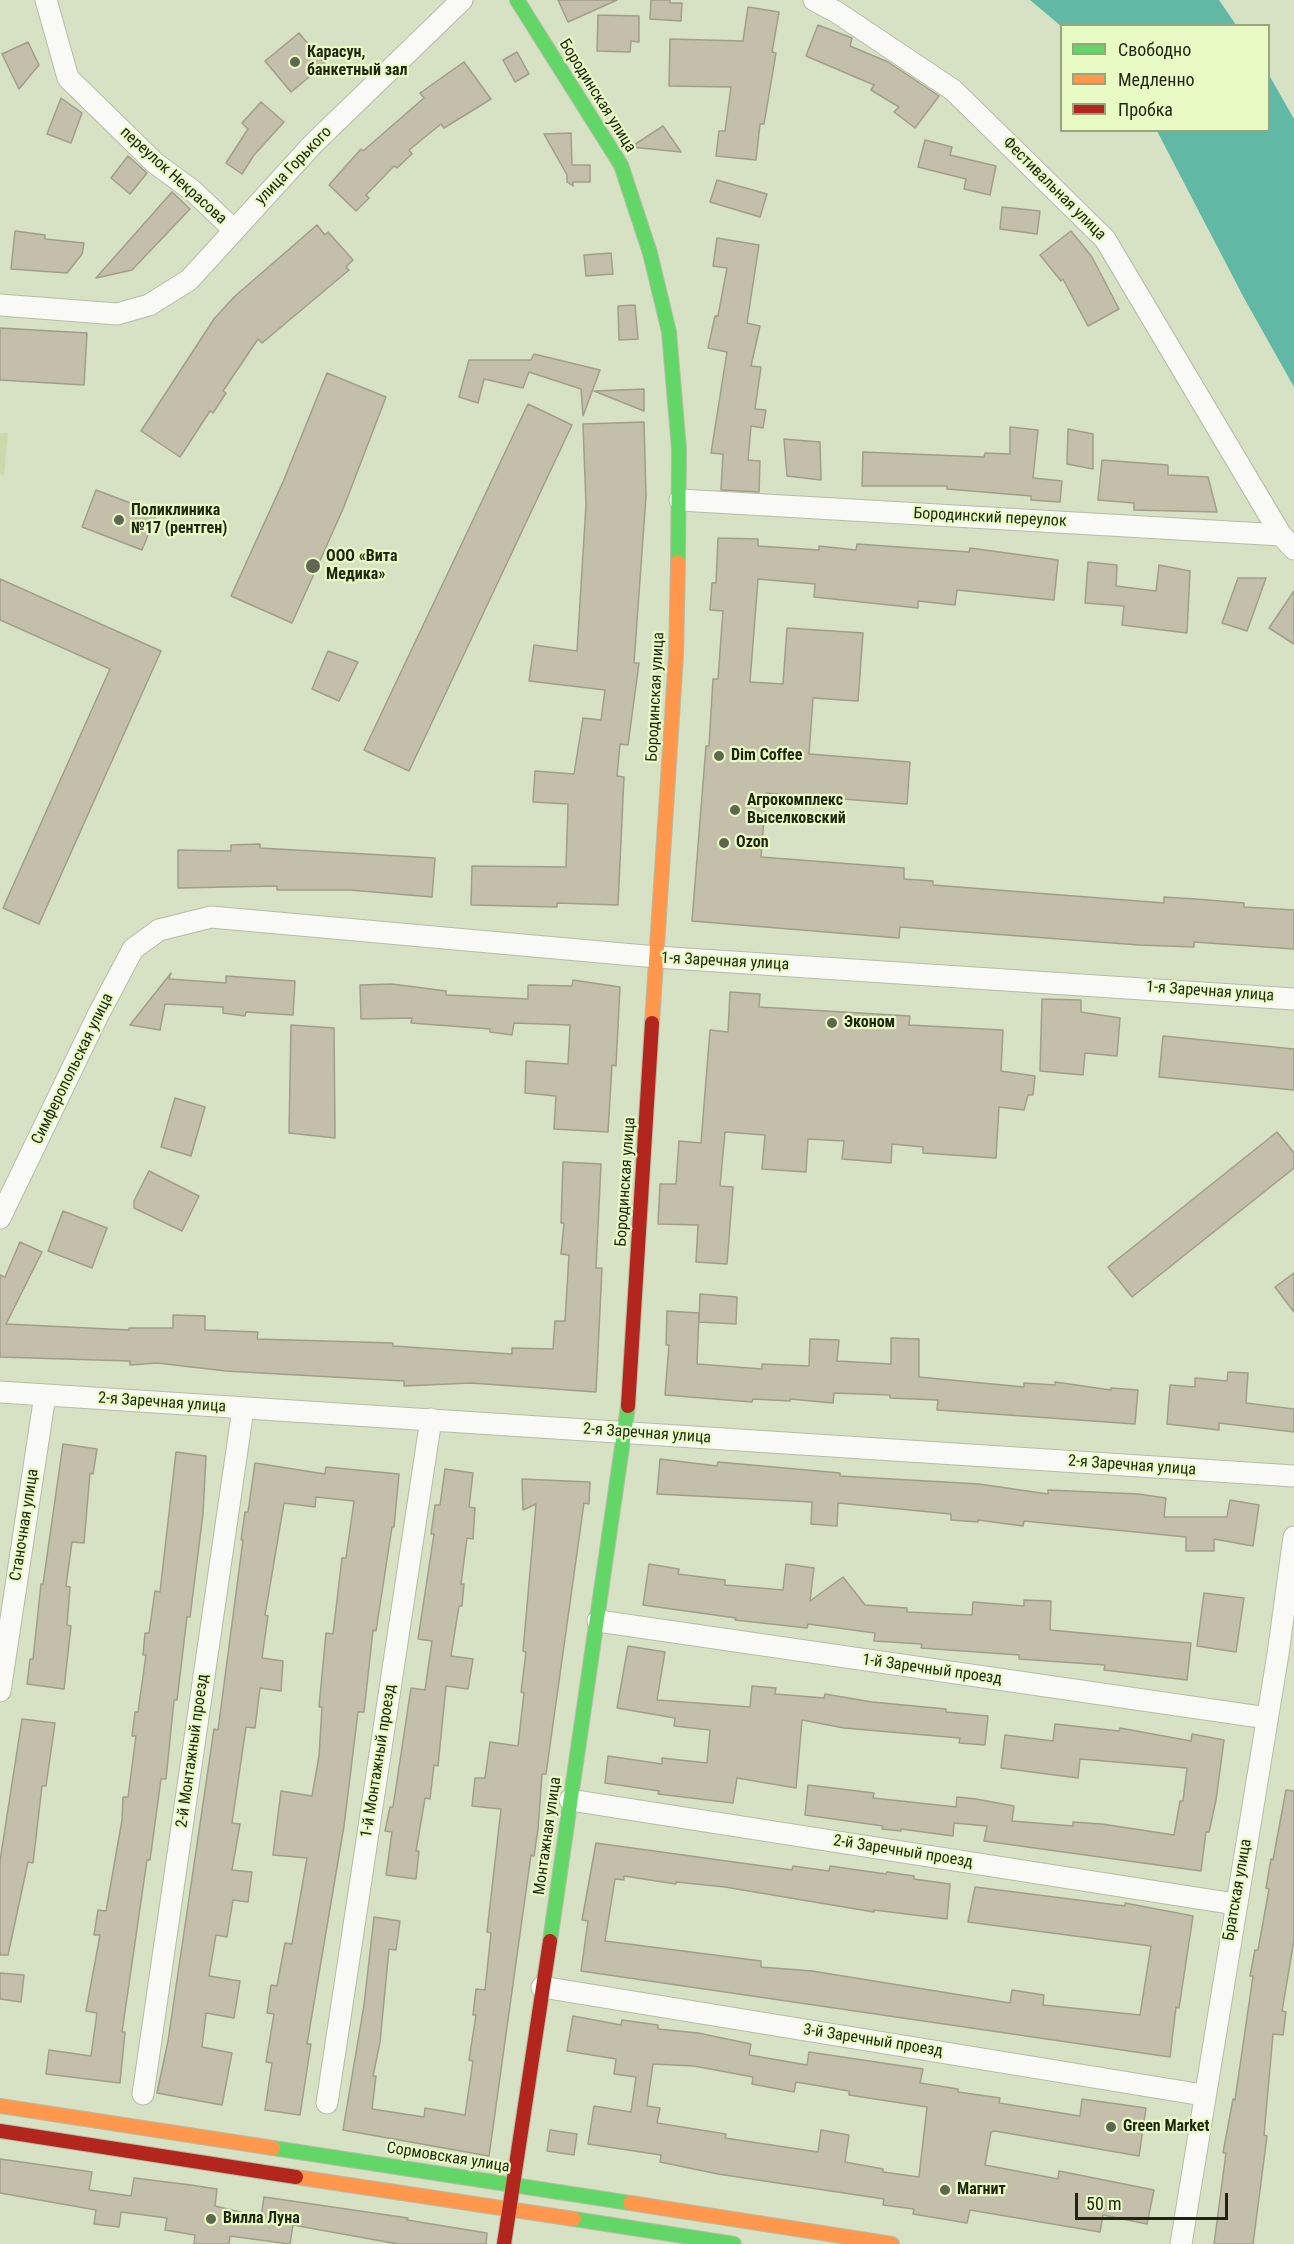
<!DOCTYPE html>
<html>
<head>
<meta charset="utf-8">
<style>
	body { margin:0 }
	#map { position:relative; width:1294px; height:2244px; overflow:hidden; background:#d7e1c4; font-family:"Roboto Condensed",sans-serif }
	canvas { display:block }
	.legend { position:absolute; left:1060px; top:24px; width:210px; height:108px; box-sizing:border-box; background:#e8fbc5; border:2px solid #98a57d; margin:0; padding:8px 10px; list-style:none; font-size:18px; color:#1f2511 }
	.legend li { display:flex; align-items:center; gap:12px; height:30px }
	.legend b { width:30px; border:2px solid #98a57d }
	.scale { position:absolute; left:1075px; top:2193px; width:153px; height:27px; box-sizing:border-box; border:3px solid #1f2511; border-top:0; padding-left:8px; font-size:18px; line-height:21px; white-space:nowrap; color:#1f2511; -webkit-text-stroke:4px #e8fbc5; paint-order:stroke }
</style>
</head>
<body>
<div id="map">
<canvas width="1294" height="2244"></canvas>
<ul class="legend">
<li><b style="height:8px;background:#63d668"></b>Свободно</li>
<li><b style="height:8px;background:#ff974d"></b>Медленно</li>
<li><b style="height:8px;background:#b3261e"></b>Пробка</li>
</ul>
<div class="scale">50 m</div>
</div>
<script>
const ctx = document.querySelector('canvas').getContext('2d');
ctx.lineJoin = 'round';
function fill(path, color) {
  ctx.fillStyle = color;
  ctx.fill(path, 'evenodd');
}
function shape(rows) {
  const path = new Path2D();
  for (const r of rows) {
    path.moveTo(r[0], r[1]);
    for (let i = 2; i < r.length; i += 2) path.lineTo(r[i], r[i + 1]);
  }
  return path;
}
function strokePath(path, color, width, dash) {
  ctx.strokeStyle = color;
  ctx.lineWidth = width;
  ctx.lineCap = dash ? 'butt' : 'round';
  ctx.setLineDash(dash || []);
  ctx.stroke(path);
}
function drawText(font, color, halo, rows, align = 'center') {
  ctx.font = font + ' "Roboto Condensed",sans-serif';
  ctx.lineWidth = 4.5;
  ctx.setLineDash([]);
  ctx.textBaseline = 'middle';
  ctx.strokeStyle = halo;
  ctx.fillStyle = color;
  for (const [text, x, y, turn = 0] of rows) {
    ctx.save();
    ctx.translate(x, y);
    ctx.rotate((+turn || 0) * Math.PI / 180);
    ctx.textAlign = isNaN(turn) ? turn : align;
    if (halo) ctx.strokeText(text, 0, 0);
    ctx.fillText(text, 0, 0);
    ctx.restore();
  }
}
fill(shape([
	[0,433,8,433,4,475,0,474]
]), '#cadaaa');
fill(shape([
	[1030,0,1219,0,1236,25,1061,26],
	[1269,75,1294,119,1294,387,1244,298,1157,131,1268,130]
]), '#61b8a5');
const building = shape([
	[558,0,617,0,568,22,558,0],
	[651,0,670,0,670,3,682,3,681,21,650,19,651,0],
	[748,7,779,12,772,52,776,53,764,124,760,124,756,160,716,156,719,131,725,131,731,87,669,86,670,39,743,41,748,7],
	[598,15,639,16,639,42,631,41,630,52,597,51,598,15],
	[818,25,852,38,850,46,888,62,939,96,915,128,894,112,899,107,871,90,874,85,806,56,818,25],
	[299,33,325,64,291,92,265,61,299,33],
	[28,42,39,65,19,89,2,54,28,42],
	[517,52,529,74,515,82,503,60,517,52],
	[464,62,491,99,444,128,441,124,409,150,412,154,397,168,394,166,366,195,369,198,356,211,329,185,361,149,363,151,424,98,420,93,464,62],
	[61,98,82,113,71,143,47,134,61,98],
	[261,102,284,122,254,155,242,174,226,163,248,129,242,123,261,102],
	[663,126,681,152,631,147,663,126],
	[571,133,572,165,590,165,590,182,573,182,573,186,567,182,567,175,544,134,571,133],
	[925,140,952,147,950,155,996,166,990,195,964,189,966,179,918,167,925,140],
	[128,156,147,173,130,194,111,178,128,156],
	[717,180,767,194,760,217,710,202,717,180],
	[172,192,190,209,132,270,96,278,172,192],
	[1002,207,1040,211,1037,234,1000,229,1002,207],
	[317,225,325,235,328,232,353,260,346,267,349,270,262,343,258,339,223,391,226,393,213,413,210,411,180,457,141,431,214,319,234,297,317,225],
	[15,231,45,235,45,239,84,243,82,254,67,273,11,269,15,231],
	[1071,231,1092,257,1119,309,1088,326,1063,279,1061,281,1040,255,1071,231],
	[717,238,759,245,747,323,760,326,751,366,761,367,755,409,766,410,763,428,751,426,748,460,760,461,759,492,721,490,723,454,711,453,727,352,708,348,715,316,718,316,727,268,713,266,717,238],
	[611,253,613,274,586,276,584,255,611,253],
	[635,305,638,339,619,340,618,306,635,305],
	[0,328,87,333,84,385,0,380,0,328],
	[534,354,600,370,583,416,581,389,529,372,523,388,484,379,478,403,459,397,469,360,531,360,534,354],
	[327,373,386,397,343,509,292,623,231,596,283,482,327,373],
	[644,389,644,411,594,391,644,389],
	[528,404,572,425,409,771,364,750,528,404],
	[644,422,646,496,634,663,639,663,628,745,620,744,617,776,624,777,618,905,557,903,557,907,471,905,472,866,566,867,568,804,533,802,535,771,574,774,583,718,601,720,605,690,529,681,534,645,577,651,586,505,583,424,644,422],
	[1010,427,1038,430,1033,478,1062,481,1060,502,1031,500,1031,496,947,489,947,486,862,486,863,452,984,457,985,453,1010,454,1010,427],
	[1068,429,1093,434,1093,469,1067,464,1068,429],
	[784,439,820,442,821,480,787,476,784,439],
	[1102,460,1168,465,1168,475,1208,477,1217,512,1134,510,1134,503,1098,500,1102,460],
	[96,490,157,513,142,550,82,527,96,490],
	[718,538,758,539,758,546,819,550,819,546,856,550,857,544,969,552,970,548,1058,560,1054,600,957,590,955,605,918,601,918,608,814,597,815,584,758,579,750,682,783,684,787,628,863,633,858,701,813,698,809,754,910,762,907,804,766,793,761,857,904,868,904,879,933,881,933,885,1164,903,1164,897,1196,899,1244,903,1244,907,1294,910,1294,949,1194,942,1194,947,1139,945,900,927,899,938,692,921,706,746,709,746,713,679,718,679,723,611,710,610,712,583,716,583,718,538],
	[1088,562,1117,565,1116,586,1156,591,1159,565,1190,571,1187,633,1122,625,1124,606,1085,603,1088,562],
	[1238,578,1266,578,1247,631,1222,623,1238,578],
	[0,579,161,651,39,924,3,908,110,669,0,620,0,579],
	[1294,591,1294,644,1269,628,1294,591],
	[328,651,358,662,339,701,312,689,328,651],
	[260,844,260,848,435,858,432,897,350,890,277,890,277,886,178,888,178,850,231,851,231,845,260,844],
	[171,973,169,979,226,983,226,976,295,981,293,1015,246,1012,245,1016,223,1013,223,1007,165,1004,160,1030,130,1025,171,973],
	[573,980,620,987,616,1066,612,1065,608,1132,554,1129,556,1096,525,1093,526,1061,568,1064,570,1025,514,1023,512,1035,490,1032,490,1029,411,1023,412,1018,361,1019,360,985,392,984,446,991,446,995,528,999,528,985,572,986,573,980],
	[730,992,760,994,759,1007,910,1016,909,1025,1003,1030,1001,1071,1035,1076,1033,1095,1028,1095,1024,1110,999,1107,996,1158,923,1153,923,1147,892,1144,891,1163,842,1159,844,1141,808,1139,806,1172,762,1169,765,1135,725,1132,720,1186,733,1187,727,1264,696,1262,698,1225,658,1224,660,1184,676,1184,679,1141,701,1143,710,1030,728,1032,730,992],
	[1042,999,1081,1000,1081,1012,1120,1018,1117,1056,1085,1053,1083,1075,1040,1071,1042,999],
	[291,1025,334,1028,335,1138,289,1133,291,1025],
	[1163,1036,1294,1049,1294,1090,1159,1077,1163,1036],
	[175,1098,205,1107,191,1156,161,1147,175,1098],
	[1277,1132,1294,1153,1294,1168,1132,1297,1108,1267,1277,1132],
	[563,1162,601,1164,596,1268,602,1268,596,1392,471,1383,404,1386,404,1381,226,1371,157,1363,130,1365,130,1361,0,1357,0,1275,5,1277,20,1242,42,1252,6,1324,129,1330,129,1328,173,1328,173,1315,205,1316,205,1330,258,1332,257,1339,393,1343,393,1346,512,1354,512,1348,553,1349,555,1321,565,1321,569,1255,561,1254,564,1223,561,1223,563,1162],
	[149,1171,199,1196,182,1231,134,1208,134,1201,149,1171],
	[63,1211,107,1228,92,1268,48,1251,63,1211],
	[1294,1273,1294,1312,1275,1287,1294,1273],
	[700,1294,737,1297,736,1324,699,1322,700,1294],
	[667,1311,699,1313,697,1364,762,1369,762,1364,809,1366,810,1339,839,1340,837,1361,891,1364,891,1338,919,1339,919,1377,1024,1387,1024,1383,1055,1385,1055,1382,1111,1390,1111,1388,1138,1390,1135,1424,937,1410,938,1400,890,1398,890,1395,834,1393,833,1403,790,1399,790,1401,753,1399,752,1402,665,1395,669,1345,666,1345,667,1311],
	[1228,1372,1248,1373,1246,1403,1294,1409,1294,1432,1219,1423,1219,1430,1167,1424,1170,1385,1195,1387,1195,1378,1227,1381,1228,1372],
	[63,1444,97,1449,93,1474,90,1473,84,1543,72,1542,66,1586,70,1587,67,1625,71,1626,64,1689,27,1684,30,1659,33,1659,41,1584,43,1584,63,1444],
	[176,1452,206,1456,203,1514,190,1617,187,1617,177,1700,174,1700,166,1779,161,1779,150,1860,147,1860,122,2032,125,2032,120,2083,46,2074,49,2050,91,2056,97,2013,86,2011,100,1935,94,1935,98,1910,106,1911,122,1820,123,1797,128,1797,136,1736,132,1736,135,1712,138,1712,146,1655,143,1655,145,1633,149,1633,155,1591,160,1592,176,1452],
	[660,1459,717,1466,718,1462,840,1473,840,1476,979,1484,1048,1494,1048,1490,1138,1494,1166,1498,1164,1517,1227,1517,1230,1500,1259,1505,1253,1546,1214,1539,1214,1551,1186,1551,1186,1537,1024,1521,1023,1526,978,1520,978,1522,951,1520,951,1514,838,1503,837,1526,811,1524,812,1502,657,1494,660,1459],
	[255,1463,325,1474,326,1467,399,1474,394,1527,392,1527,376,1631,373,1630,364,1712,358,1712,344,1826,307,2044,311,2044,300,2115,265,2110,272,2063,266,2062,274,2014,267,2013,271,1985,277,1986,285,1943,292,1944,307,1858,273,1855,281,1791,312,1796,319,1756,322,1707,319,1707,326,1633,333,1634,342,1558,346,1558,354,1501,316,1497,315,1507,284,1503,265,1615,268,1616,262,1658,283,1661,281,1691,260,1688,255,1728,246,1727,232,1823,240,1824,232,1870,252,1872,248,1902,233,1900,227,1937,216,1935,209,1976,240,1981,234,2018,206,2013,202,2047,232,2053,222,2105,157,2093,168,2041,214,1729,218,1730,243,1540,241,1540,245,1512,248,1512,255,1463],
	[445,1469,473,1473,469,1507,475,1508,473,1539,467,1538,461,1584,464,1584,462,1606,459,1606,451,1656,473,1659,468,1689,446,1686,438,1766,434,1765,430,1799,425,1798,416,1851,419,1851,416,1879,386,1875,392,1832,385,1831,390,1807,393,1807,411,1688,425,1690,432,1641,418,1639,434,1534,431,1534,435,1505,440,1505,445,1469],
	[522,1479,590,1482,589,1504,584,1503,546,1774,542,1774,538,1829,534,1856,531,1855,489,2156,343,2130,364,2005,374,1917,400,1921,396,1950,389,1949,380,2042,373,2076,376,2076,372,2109,424,2117,425,2108,465,2115,473,2061,469,2060,476,2015,473,2015,476,1989,485,1990,491,1933,487,1932,501,1809,472,1806,475,1778,485,1778,490,1742,518,1746,524,1693,521,1692,526,1652,523,1651,536,1504,523,1510,522,1479],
	[649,1564,679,1569,678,1574,725,1580,725,1585,783,1590,786,1564,814,1568,810,1601,843,1577,865,1605,907,1608,907,1612,972,1615,973,1602,1024,1606,1024,1600,1051,1601,1050,1630,1191,1643,1187,1680,1104,1670,1105,1665,1019,1659,1019,1655,921,1648,922,1644,874,1641,875,1633,808,1624,807,1628,735,1620,736,1618,643,1605,649,1564],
	[1204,1593,1244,1598,1236,1652,1197,1646,1204,1593],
	[628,1646,665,1652,657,1700,750,1707,752,1686,776,1688,775,1694,824,1698,825,1694,872,1702,946,1709,946,1712,988,1716,985,1745,959,1743,960,1738,844,1728,802,1720,796,1788,737,1778,733,1803,658,1794,659,1791,605,1783,608,1756,662,1764,662,1758,707,1763,710,1730,674,1726,675,1718,617,1708,628,1646],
	[22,1719,55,1723,46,1786,42,1786,33,1863,28,1862,8,1955,0,1955,0,1861,22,1719],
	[1055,1724,1119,1731,1120,1728,1191,1741,1192,1734,1224,1740,1216,1800,1209,1832,1206,1832,1201,1871,984,1841,987,1826,954,1823,953,1836,901,1829,901,1831,882,1829,883,1826,805,1815,808,1785,874,1793,873,1798,956,1807,957,1797,976,1799,1014,1806,1012,1821,1073,1826,1073,1822,1102,1824,1174,1835,1180,1801,1183,1801,1187,1768,1080,1759,1078,1778,1001,1768,1005,1735,1053,1741,1055,1724],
	[1286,1790,1294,1791,1294,1940,1282,2011,1286,2012,1283,2035,1273,2034,1264,2135,1267,2136,1253,2244,1214,2244,1226,2153,1223,2153,1233,2099,1235,2100,1253,1976,1250,1976,1255,1950,1258,1950,1269,1889,1266,1888,1271,1859,1273,1860,1286,1790],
	[596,1843,792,1870,793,1866,829,1871,830,1866,886,1874,887,1872,914,1876,914,1879,950,1884,947,1919,874,1910,874,1912,725,1887,676,1882,676,1884,624,1876,624,1880,615,1879,605,1941,761,1961,761,1967,812,1971,1010,2003,1012,1990,1044,1995,1043,2005,1140,2015,1151,1946,968,1922,975,1887,1125,1906,1125,1903,1193,1916,1179,2008,1176,2007,1170,2057,581,1971,588,1921,582,1920,596,1843],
	[0,1973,24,1975,21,2002,0,1999,0,1973],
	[573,2016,621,2025,622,2020,658,2025,658,2029,698,2033,751,2044,749,2055,807,2065,809,2052,923,2069,920,2083,958,2089,958,2092,1000,2098,999,2103,1080,2116,1082,2099,1146,2108,1139,2156,995,2131,991,2132,985,2165,1058,2179,1059,2171,1154,2190,1147,2224,1103,2215,1100,2232,970,2210,967,2223,913,2214,914,2209,883,2205,884,2199,718,2174,660,2162,661,2155,588,2144,594,2106,631,2112,636,2077,614,2074,616,2059,567,2051,573,2016],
	[653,2064,694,2066,753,2077,752,2084,794,2092,796,2082,849,2091,849,2095,927,2107,919,2177,883,2172,883,2169,845,2162,849,2135,821,2130,818,2152,725,2138,726,2134,657,2123,660,2108,647,2106,653,2064],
	[550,2130,577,2134,574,2155,547,2151,550,2130],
	[0,2159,92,2172,89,2190,131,2196,134,2178,191,2185,217,2189,215,2206,261,2217,264,2197,408,2218,407,2220,487,2233,486,2244,398,2244,293,2225,290,2244,230,2236,229,2244,194,2244,195,2235,165,2230,167,2218,121,2212,119,2227,94,2224,96,2210,0,2193,0,2159]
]);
fill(building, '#c3bfab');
strokePath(building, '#a19e8a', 1.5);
const street = shape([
	[46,0,68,78,155,163,193,191,234,230],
	[814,0,838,13,953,90,1105,239,1281,535],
	[0,305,117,314,149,305,189,280,313,144,462,0],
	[680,500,1281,535,1294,549],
	[0,1218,98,1015,133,949,159,930,211,917,656,957,1294,999],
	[0,1392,1294,1476],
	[598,1621,1267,1718],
	[0,1691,45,1395],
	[570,1800,1235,1904],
	[542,1987,1203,2095],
	[143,2094,243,1409],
	[327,2103,431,1419],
	[1181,2244,1278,1654,1294,1537]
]);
const fast = shape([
	[517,0,621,165,650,253,669,332,679,449,678,562],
	[550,1941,628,1406],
	[273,2148,630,2203],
	[574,2219,734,2244]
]);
const slow = shape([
	[652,1023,676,656,678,562],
	[0,2106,273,2148],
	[296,2177,574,2219],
	[630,2203,892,2244]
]);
const jam = shape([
	[628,1406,652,1023],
	[0,2131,296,2177],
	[504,2244,550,1941]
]);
strokePath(street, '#b5bda6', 23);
strokePath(fast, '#b5bda6', 16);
strokePath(slow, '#b5bda6', 16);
strokePath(jam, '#b5bda6', 16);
strokePath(street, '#f9faf6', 21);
strokePath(fast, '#63d668', 14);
strokePath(slow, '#ff974d', 14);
strokePath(jam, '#b3261e', 14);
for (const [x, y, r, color] of [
	[295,62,6,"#5f6750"],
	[119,520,6,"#5f6750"],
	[313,566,8,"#5f6750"],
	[719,756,6,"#5f6750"],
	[735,810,6,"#5f6750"],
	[724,843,6,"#5f6750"],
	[832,1023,6,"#5f6750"],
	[1111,2127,6,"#5f6750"],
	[945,2190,6,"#5f6750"],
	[211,2219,6,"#5f6750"]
]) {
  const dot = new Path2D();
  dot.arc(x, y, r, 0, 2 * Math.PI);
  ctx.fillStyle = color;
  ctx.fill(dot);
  strokePath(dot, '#e8fbc5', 2);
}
drawText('bold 16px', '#1f2511', '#e8fbc5', [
	["Карасун,",307,53],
	["банкетный зал",307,71],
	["Поликлиника",131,511],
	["№17 (рентген)",131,529],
	["ООО «Вита",326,557],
	["Медика»",326,575],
	["Dim Coffee",731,756],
	["Агрокомплекс",747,801],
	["Выселковский",747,819],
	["Ozon",736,843],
	["Эконом",844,1023],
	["Green Market",1123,2127],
	["Магнит",957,2190],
	["Вилла Луна",223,2219]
], 'left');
drawText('16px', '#1f2511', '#e8fbc5', [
	["Бородинская улица",597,96,58],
	["улица Горького",294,166,-46],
	["переулок Некрасова",173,176,42],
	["Фестивальная улица",1054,189,45],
	["Бородинский переулок",990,518,3],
	["Бородинская улица",656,697,-87],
	["1-я Заречная улица",725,962,3],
	["1-я Заречная улица",1210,992,4],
	["Симферопольская улица",73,1069,-64],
	["Бородинская улица",626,1182,-86],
	["2-я Заречная улица",162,1403,4],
	["2-я Заречная улица",647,1434,4],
	["2-я Заречная улица",1132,1466,4],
	["Станочная улица",25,1525,-81],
	["1-й Заречный проезд",932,1670,8],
	["2-й Монтажный проезд",193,1751,-82],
	["1-й Монтажный проезд",379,1761,-81],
	["Монтажная улица",548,1836,-82],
	["2-й Заречный проезд",903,1852,9],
	["Братская улица",1238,1890,-80],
	["3-й Заречный проезд",873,2041,9],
	["Сормовская улица",448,2158,9]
]);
</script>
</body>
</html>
